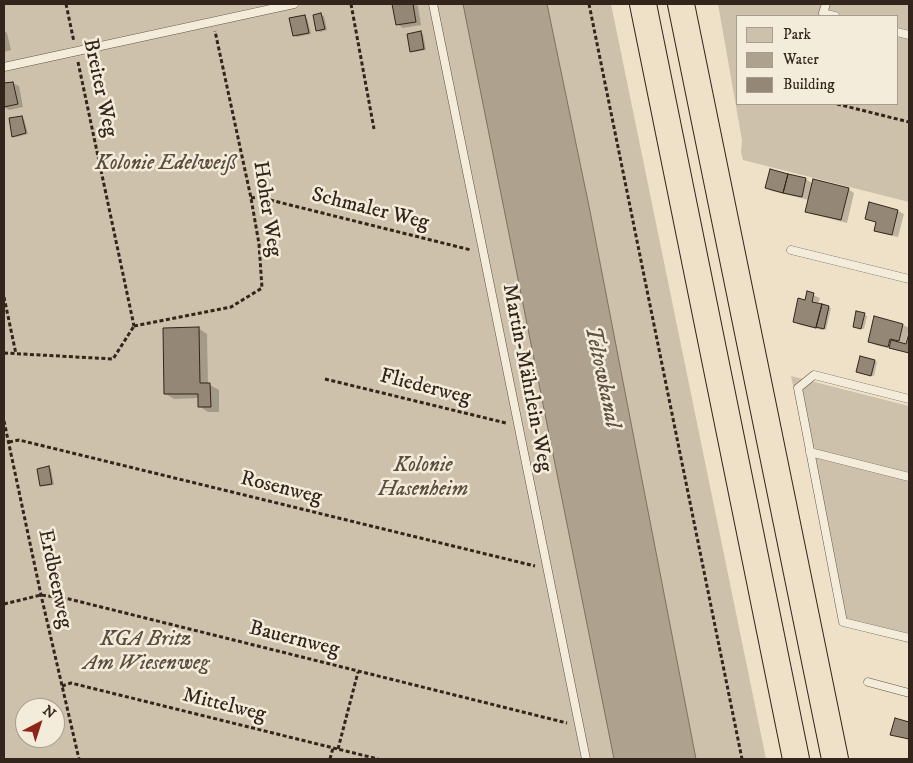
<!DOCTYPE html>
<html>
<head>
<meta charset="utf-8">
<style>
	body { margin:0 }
	#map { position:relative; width:913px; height:763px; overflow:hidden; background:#eee1c8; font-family:"IM FELL DW Pica",serif }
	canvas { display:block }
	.frame { position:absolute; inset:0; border:5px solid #33251b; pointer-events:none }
	.legend { position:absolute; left:736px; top:15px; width:162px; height:90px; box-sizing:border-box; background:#f4ecdb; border:1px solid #a79c8e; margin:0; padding:6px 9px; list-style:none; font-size:15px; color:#33251b }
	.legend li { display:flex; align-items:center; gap:10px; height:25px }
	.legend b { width:25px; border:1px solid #a79c8e }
	.north { position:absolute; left:15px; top:698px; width:50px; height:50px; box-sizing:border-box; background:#f4ecdb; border:1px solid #a79c8e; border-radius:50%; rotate:40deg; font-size:14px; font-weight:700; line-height:20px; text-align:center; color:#33251b }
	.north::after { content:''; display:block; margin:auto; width:18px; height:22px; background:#8f2418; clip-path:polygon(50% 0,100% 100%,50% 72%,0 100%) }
</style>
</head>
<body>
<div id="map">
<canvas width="913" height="763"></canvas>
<div class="frame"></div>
<ul class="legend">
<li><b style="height:14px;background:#cec1ab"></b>Park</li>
<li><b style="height:14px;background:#aea18d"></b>Water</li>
<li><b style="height:14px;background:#948775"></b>Building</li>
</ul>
<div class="north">N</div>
</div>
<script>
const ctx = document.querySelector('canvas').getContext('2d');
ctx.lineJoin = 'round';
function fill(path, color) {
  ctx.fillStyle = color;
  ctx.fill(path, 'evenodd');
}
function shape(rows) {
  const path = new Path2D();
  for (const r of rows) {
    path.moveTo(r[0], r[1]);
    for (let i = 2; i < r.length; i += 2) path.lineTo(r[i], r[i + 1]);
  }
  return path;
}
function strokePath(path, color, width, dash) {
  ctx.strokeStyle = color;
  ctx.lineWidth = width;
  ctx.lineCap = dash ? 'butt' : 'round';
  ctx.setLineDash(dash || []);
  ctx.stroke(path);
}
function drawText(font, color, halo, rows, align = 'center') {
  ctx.font = font + ' "IM FELL DW Pica",serif';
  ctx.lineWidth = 5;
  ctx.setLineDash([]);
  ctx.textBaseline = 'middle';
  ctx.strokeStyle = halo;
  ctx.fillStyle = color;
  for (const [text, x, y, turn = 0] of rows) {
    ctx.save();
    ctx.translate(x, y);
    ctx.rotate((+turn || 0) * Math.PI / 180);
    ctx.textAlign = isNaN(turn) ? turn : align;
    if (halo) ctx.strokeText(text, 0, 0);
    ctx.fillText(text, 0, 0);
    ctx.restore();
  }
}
fill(shape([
	[4,4,463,4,614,759,4,759],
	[25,708,55,708,55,738,25,738],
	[547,4,611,4,766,759,696,759,590,211],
	[718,4,909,4,909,202,743,160,741,152,742,140],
	[737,16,897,16,897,104,737,104],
	[791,376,909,406,909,643,842,626]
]), '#cec1ab');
const water = shape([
	[463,4,547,4,590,211,696,759,614,759,463,4]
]);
fill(water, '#aea18d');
strokePath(water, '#7d6f5f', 1);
fill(shape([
	[403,4,415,4,418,6,421,25,403,28,397,24,394,5],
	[321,15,324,16,327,30,320,32,317,30],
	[305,17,307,18,311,34,297,37,294,35],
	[4,31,7,33,11,50,4,52],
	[421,33,423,34,426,50,414,52,411,51],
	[13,83,19,86,23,107,9,110,4,107,4,85],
	[22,117,24,119,28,134,16,137,13,136],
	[771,171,806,179,813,184,848,189,854,193,847,223,812,214,807,211,809,200,772,191,767,188],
	[870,204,898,211,904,214,898,237,881,233,876,230,877,223,866,219],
	[808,293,820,298,818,304,831,308,826,330,822,328,822,330,800,325,794,321,806,301],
	[857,313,867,316,864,329,856,327],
	[875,318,903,325,909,328,905,345,907,346,909,338,909,353,875,345,870,341],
	[198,328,207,334,208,384,219,390,219,412,208,412,199,406,199,398,174,399,166,394],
	[875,361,877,362,874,376,860,373],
	[49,468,51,469,54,485,43,486,41,485],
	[896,719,909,723,909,740,892,734]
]), '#0003');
const building = shape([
	[392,4,413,4,416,22,396,25,392,4],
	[321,13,325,29,316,31,313,15,321,13],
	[305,15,309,33,293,36,289,18,305,15],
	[421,31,424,49,410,52,407,34,421,31],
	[13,82,18,104,4,107,4,83,13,82],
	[22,116,26,133,12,137,9,118,22,116],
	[770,169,788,174,783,193,765,188,770,169],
	[788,174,806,178,802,197,783,193,788,174],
	[813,179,849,188,841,220,805,212,813,179],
	[869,202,898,210,892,235,874,231,876,222,865,219,869,202],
	[807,291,814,293,812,302,822,304,816,328,793,322,798,298,805,300,807,291],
	[822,304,829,306,824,329,816,327,822,304],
	[856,311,865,313,861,329,853,327,856,311],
	[874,316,903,324,899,341,890,339,888,347,868,342,874,316],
	[199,327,200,383,210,383,211,407,198,407,198,394,164,394,163,328,199,327],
	[909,333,909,353,889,348,891,340,906,344,909,333],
	[860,356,875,360,871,376,856,372,860,356],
	[49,466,52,484,40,486,37,469,49,466],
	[895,718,909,722,909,739,890,735,895,718]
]);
fill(building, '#948775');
strokePath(building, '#33251b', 1);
const service = shape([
	[433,4,586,759],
	[826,4,823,13,835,16],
	[897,32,909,35],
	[4,67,294,4],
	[791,250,909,279],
	[909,399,814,375,798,388,843,622,909,638],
	[810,452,909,477],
	[868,682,909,693]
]);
const motorway = shape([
	[643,4,796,759],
	[681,4,835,759]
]);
strokePath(service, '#625446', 9);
strokePath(motorway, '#33251b', 28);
strokePath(shape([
	[66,4,74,42],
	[351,4,374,129],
	[589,4,742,759],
	[78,62,134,326],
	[837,104,909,122],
	[251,198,258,197,471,250],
	[4,297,16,354],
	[134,326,231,307,262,288,259,244,251,198,215,31],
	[4,353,113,359,134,326],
	[325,379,506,423],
	[4,421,41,595,79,759],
	[9,442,19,440,535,566],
	[4,604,41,595,69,599,567,723],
	[62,686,71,683,378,759],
	[338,749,358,672],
	[330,759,333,748]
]), '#33251b', 3, [4, 2.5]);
strokePath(service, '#f4ecdb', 8);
strokePath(motorway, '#eee1c8', 26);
drawText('21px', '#33251b', '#f4ecdb', [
	["Breiter Weg",99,88,78],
	["Hoher Weg",266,209,81],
	["Schmaler Weg",370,210,14],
	["Martin-Mährlein-Weg",526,378,79],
	["Fliederweg",425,388,14],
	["Rosenweg",281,489,14],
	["Erdbeerweg",54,579,78],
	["Bauernweg",294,640,14],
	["Mittelweg",224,706,14]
]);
drawText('italic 21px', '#5a4c3f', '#f4ecdb', [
	["Kolonie Edelweiß",166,165],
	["Kolonie",423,467],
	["Hasenheim",423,491],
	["KGA Britz",146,641],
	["Am Wiesenweg",146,665]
]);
drawText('italic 22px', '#5e5043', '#f4ecdb', [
	["Teltowkanal",601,377,78]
]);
</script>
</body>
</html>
